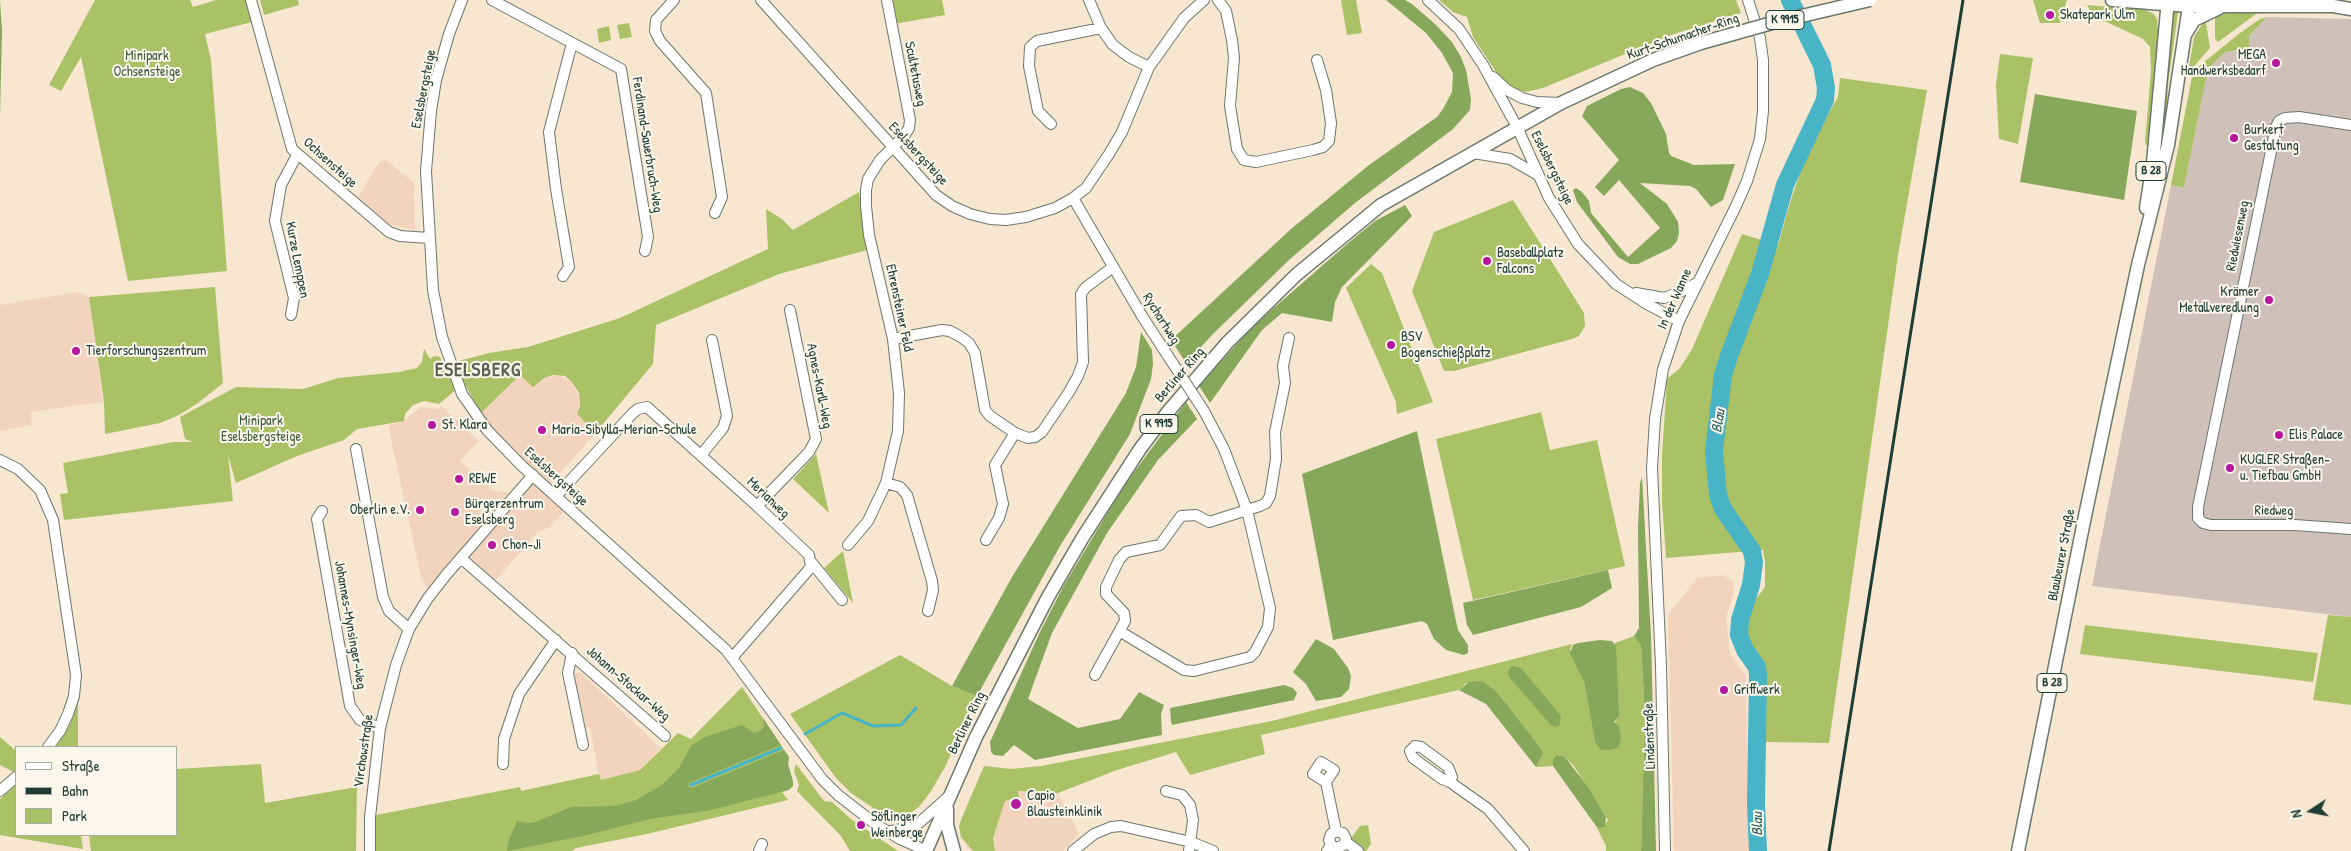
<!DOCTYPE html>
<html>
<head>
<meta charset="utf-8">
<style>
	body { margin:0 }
	#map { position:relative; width:2351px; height:851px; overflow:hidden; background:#f7e7d1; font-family:"Patrick Hand",sans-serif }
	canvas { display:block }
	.legend { position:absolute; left:15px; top:746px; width:162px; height:90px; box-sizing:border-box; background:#fbf7ec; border:1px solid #a3ada2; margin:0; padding:6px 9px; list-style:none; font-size:15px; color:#1f3d34 }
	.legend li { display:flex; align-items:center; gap:10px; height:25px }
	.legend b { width:25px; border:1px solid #a3ada2 }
	.north { position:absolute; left:2286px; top:786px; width:50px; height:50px; -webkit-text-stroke:4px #fbf7ec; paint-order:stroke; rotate:259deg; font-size:14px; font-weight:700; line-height:20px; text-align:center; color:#1f3d34 }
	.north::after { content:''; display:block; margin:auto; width:18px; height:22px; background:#1f3d34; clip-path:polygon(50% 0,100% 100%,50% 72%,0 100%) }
</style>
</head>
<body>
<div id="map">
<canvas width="2351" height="851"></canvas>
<ul class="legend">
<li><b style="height:6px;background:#fff"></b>Straße</li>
<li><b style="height:6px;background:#1f3d34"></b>Bahn</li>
<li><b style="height:14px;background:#aac166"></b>Park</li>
</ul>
<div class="north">N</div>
</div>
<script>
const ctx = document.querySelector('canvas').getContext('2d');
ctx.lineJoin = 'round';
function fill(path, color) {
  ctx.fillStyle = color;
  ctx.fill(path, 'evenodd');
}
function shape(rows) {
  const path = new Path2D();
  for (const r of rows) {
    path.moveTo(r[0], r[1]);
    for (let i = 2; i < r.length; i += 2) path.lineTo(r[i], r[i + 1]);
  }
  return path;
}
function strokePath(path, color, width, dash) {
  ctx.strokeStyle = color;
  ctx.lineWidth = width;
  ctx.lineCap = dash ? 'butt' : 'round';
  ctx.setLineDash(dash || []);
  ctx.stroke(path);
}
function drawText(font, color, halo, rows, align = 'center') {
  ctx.font = font + ' "Patrick Hand",sans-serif';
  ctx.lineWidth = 4;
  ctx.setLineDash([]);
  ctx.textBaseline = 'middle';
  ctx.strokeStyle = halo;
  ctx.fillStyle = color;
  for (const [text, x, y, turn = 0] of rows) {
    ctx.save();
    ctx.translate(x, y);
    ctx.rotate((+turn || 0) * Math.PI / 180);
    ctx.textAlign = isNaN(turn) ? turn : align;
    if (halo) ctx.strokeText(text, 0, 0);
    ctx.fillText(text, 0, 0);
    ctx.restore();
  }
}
fill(shape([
	[386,160,414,183,415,230,388,224,358,197,380,161],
	[79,292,89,297,103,402,31,412,32,425,0,431,0,305],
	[520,375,537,383,544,378,559,375,571,381,580,399,577,414,587,424,590,430,592,437,549,486,493,430,481,413],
	[441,406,479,441,460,461,494,491,506,492,510,495,526,476,564,511,550,527,538,532,495,581,462,553,427,589,421,578,388,425,404,421,421,407,438,409],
	[1723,575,1733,581,1734,593,1726,618,1730,653,1746,676,1749,851,1674,851,1668,615,1697,578],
	[580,672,661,748,640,770,600,780,590,727,583,728,572,674],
	[984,766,1018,791,1058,793,1079,834,1063,851,973,851,968,848,961,837,959,826]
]), '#f2d4be');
fill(shape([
	[2267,17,2351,19,2351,617,2092,586,2171,185,2184,188,2208,69,2225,52,2250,48,2249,36]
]), '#cfc0ba');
fill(shape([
	[95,0,190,0,193,7,216,0,246,0,252,22,205,34,211,60,227,271,128,281,81,57,61,91,49,85],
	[260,0,298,0,299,5,264,15],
	[890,0,942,0,945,15,894,24],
	[1341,0,1356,0,1362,33,1347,35],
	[1439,0,1736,0,1741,13,1671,35,1543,88,1525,92,1512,88,1500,78,1473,37,1467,17,1453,12],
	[2033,0,2067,0,2060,23,2040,23],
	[2087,5,2145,10,2154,14,2157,19,2158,31,2150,149,2148,148,2145,142,2151,71,2150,47,2143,39,2094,16],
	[2267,10,2256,14,2218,42,2215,39,2215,17,2206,23,2210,48,2188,73,2194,37,2205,20,2218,14],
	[2171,11,2178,12,2168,85,2166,134,2157,171],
	[2267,17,2249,36,2250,48,2225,52,2208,69,2184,188,2171,185,2192,77,2198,67,2240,33,2260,19],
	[629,23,632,37,620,39,617,25],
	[609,26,611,40,599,43,597,29],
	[2000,54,2033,58,2018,144,1999,139,1996,85],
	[1840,78,1927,90,1898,255,1829,743,1766,742,1766,666,1757,651,1749,643,1747,633,1748,616,1752,604,1765,587,1765,561,1763,550,1666,558,1662,502,1662,455,1667,379,1680,368,1692,349,1742,234,1778,245,1792,196,1811,144,1838,97],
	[859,192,867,250,779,274,656,325,653,364,592,437,587,424,577,414,580,406,579,393,571,381,565,376,553,375,544,378,533,387,520,375,481,413,464,383,439,404,424,401,413,405,405,414,404,421,357,429,344,440,297,456,236,483,228,455,233,501,64,520,60,494,68,493,63,463,173,442,193,442,185,439,180,417,236,387,303,389,338,378,399,372,417,368,422,362,424,349,430,359,434,356,440,357,443,365,489,353,528,347,620,318,768,249,766,209,782,219,793,230],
	[1513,200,1584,313,1585,326,1579,336,1572,339,1454,371,1444,371,1412,291,1434,232],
	[1371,264,1382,273,1433,402,1397,414,1396,402,1346,288],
	[215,287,223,383,198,403,179,415,160,423,105,434,104,402,89,297],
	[1541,412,1550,450,1597,440,1625,566,1473,600,1436,439],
	[816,454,829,513,793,479],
	[843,551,853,603,824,568],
	[2328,615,2351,617,2351,705,2313,700],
	[2085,625,2318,653,2313,682,2080,654],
	[1634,636,1641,646,1645,715,1641,851,1606,851,1606,846,1596,826,1603,828,1608,820,1574,766,1565,757,1558,755,1553,759,1553,766,1536,767,1539,761,1540,747,1497,692,1466,683,1459,690,1261,735,1265,754,1190,775,1176,752,1117,770,1058,793,1018,791,1019,797,1005,801,993,838,995,851,973,851,961,837,959,826,963,815,984,766,1011,769,1041,766,1272,721,1572,644,1570,649,1584,682,1595,742,1615,724,1619,711,1615,643],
	[900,655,952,686,977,696,945,767,931,791,919,807,910,813,900,815,888,814,873,808,851,793,836,778,790,714],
	[742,687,789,757,788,764,793,786,782,792,788,800,647,834,576,848,572,851,376,851,376,815,520,787,521,791,599,774,601,780,640,770,678,733,691,739],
	[78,704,78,747,56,747,68,728],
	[0,737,16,751,16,773,0,765],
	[261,764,265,803,357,787,356,851,91,851,89,835,176,835,176,769],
	[796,764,824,801,832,802,851,819,898,851,850,851,841,836,797,791,799,785,794,771],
	[16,785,16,835,81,835,83,849,0,835,0,799],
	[1368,825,1371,844,1366,851,1362,851,1353,845,1352,837,1360,826]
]), '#aac166');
fill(shape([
	[0,0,2,31,0,117],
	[1386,0,1405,0,1412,4,1435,24,1452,42,1461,57,1466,70,1471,99,1470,110,1453,129,1355,203,1289,260,1213,334,1186,363,1171,340,1291,229,1369,165,1437,117,1443,109,1452,92,1453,73,1442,53,1426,33],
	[1630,87,1643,93,1651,103,1666,134,1669,153,1671,156,1694,165,1735,164,1723,200,1711,207,1696,189,1690,186,1640,183,1667,204,1678,222,1679,233,1677,241,1671,248,1638,264,1630,264,1618,257,1577,202,1573,190,1576,188,1582,192,1589,201,1591,213,1628,257,1660,228,1619,180,1604,196,1595,187,1619,160,1582,116,1587,106,1621,89],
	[2035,94,2137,111,2124,200,2020,182],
	[1405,205,1412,216,1342,287,1335,302,1332,322,1282,313,1262,330,1210,403,1199,386,1252,327,1347,244,1375,221],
	[1141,332,1152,350,1153,364,1151,379,1130,434,1060,546,977,696,952,686,1012,577,1126,393,1136,367],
	[1186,402,1197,419,1158,460,1107,533,1052,633,1028,699,1078,728,1120,719,1139,692,1164,705,1161,714,1162,735,1035,760,1014,745,1003,756,994,755,991,752,990,742,1040,632,1063,587,1123,487],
	[1417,431,1456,621,1458,630,1468,645,1468,653,1464,655,1446,650,1434,639,1427,624,1422,621,1333,640,1302,474],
	[1642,477,1651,636,1656,851,1641,851,1645,715,1641,646,1634,636,1639,628,1638,528,1640,483],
	[1608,570,1612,588,1581,607,1473,635,1467,625,1463,603],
	[1316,639,1334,649,1348,668,1351,676,1349,689,1341,697,1316,701,1306,684,1293,672],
	[1600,640,1612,641,1616,646,1619,711,1619,716,1614,722,1619,726,1621,740,1618,748,1609,750,1601,750,1595,742,1584,682,1570,653,1573,645,1578,643],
	[1512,666,1521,668,1561,716,1559,726,1554,727,1550,724,1509,677,1508,671],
	[1482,681,1497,692,1540,747,1543,753,1536,767,1486,704,1459,690,1469,682],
	[1284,685,1293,688,1297,693,1294,700,1172,725,1171,721,1170,708],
	[763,718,781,745,689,783,688,786,692,788,784,750,789,757,788,764,793,781,793,786,789,790,711,810,650,819,583,836,507,851,508,842,517,821,528,823,536,822,571,807,615,806,636,800,662,785,679,768,691,746,705,737,742,725,754,733,760,731,764,727],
	[1557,755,1565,757,1588,787,1606,817,1605,827,1600,828,1596,826,1553,766,1553,759]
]), '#87a75b');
strokePath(shape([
	[805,734,842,713,873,726,901,725,916,708],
	[691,785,781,748]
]), '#48b4c5', 3);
strokePath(shape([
	[1758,851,1756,804,1758,675,1757,667,1745,650,1739,635,1740,620,1751,585,1754,562,1752,551,1723,509,1718,495,1714,451,1723,375,1729,356,1760,274,1785,185,1825,100,1826,88,1822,65,1790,0]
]), '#48b4c5', 18);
const minor = shape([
	[251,0,292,149,389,232,400,236,429,238],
	[462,0,449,34,436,80,431,111,426,171,433,290,442,337,462,394,487,430,521,465,726,650,822,779,838,795,874,823,900,839,927,851],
	[492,0,621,69,648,237,645,251],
	[674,0,656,20,655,31,660,41,706,93,722,197,715,213],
	[761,0,936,195,952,206,970,214,990,219,1006,220,1026,217,1055,208,1073,198,1086,188,1109,154,1122,132,1149,67,1157,56,1184,18,1204,0],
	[1089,0,1101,28,1113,45,1129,57,1149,67],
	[1218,0,1226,11,1232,40,1234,58,1230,106,1237,149,1244,160,1256,162,1313,150,1323,147,1329,141,1331,123,1326,90,1317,60],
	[1428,0,1459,29,1483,65,1517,127,1549,198,1578,244,1616,284,1647,304,1679,321],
	[1493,77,1507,90,1522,98,1537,102,1561,103],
	[1051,124,1038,111,1029,66,1030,47,1037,41,1101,28],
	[2351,125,2299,117,2285,118,2279,121,2276,127,2198,507,2198,518,2203,523,2211,525,2295,525,2351,529],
	[1473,153,1510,159,1538,175],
	[1073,198,1142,316,1168,356],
	[563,276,569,267,556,189,549,132,572,43],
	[1636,293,1664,298,1682,291,1697,283],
	[291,315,294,298,275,221,281,185,297,155],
	[893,339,942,330,950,331,961,337,969,343,975,353,985,410,990,416,1015,433,1028,438,1035,437,1042,432,1069,392,1078,376,1083,362,1081,294,1085,288,1113,267],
	[356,449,383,597,389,611,409,629],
	[701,455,723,428,727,416,712,340],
	[0,460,18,469,40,490,53,520,76,675,74,696,68,714,60,731,48,747],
	[886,483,900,487,907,495,932,581,933,590,928,611],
	[556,496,633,413,638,409,647,407,757,506,809,555,811,567,732,658],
	[757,506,809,452,816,439,790,310],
	[322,511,317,519,350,706,360,720,380,728],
	[986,540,999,518,1003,504,995,465,1015,433],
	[848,545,868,521,886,483,898,431,899,393,893,339,869,235,866,206,866,190,868,179,880,160,904,136,909,128,910,120,887,0],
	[462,559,665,736],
	[812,563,842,600],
	[1121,632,1184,670,1194,671,1250,657,1255,652,1268,627,1270,608,1247,510,1224,449,1204,411],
	[572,653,568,673,583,745],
	[1095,675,1125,621,1124,613,1106,594,1106,587,1119,560,1126,552,1160,545,1181,516,1196,515,1209,522,1260,506,1266,503,1270,496,1276,459,1275,432,1285,383,1283,366,1289,338],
	[1415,746,1421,747,1448,767,1452,777,1450,782,1442,779,1413,758,1410,751,1415,746],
	[503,764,504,739,519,694,556,640],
	[1326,782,1313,774,1321,762,1334,770,1326,782,1336,831],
	[1450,782,1488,809,1524,851],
	[0,791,16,777],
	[1166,791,1182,795,1190,805,1193,820,1189,851],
	[887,832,902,829,919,823,948,797],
	[1346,842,1358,851],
	[370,851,370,817,380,728,396,665,409,629,428,598,446,575,533,475],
	[759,851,762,844],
	[1073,851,1094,834,1111,827,1121,826,1191,842,1213,851],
	[1327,851,1331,845,1329,840,1331,834,1336,831,1343,833,1346,839,1344,845,1336,848,1331,845],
	[1665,851,1661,665,1652,468,1655,419,1663,369,1679,321,1736,206,1747,181,1760,139,1763,111,1763,60,1760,38,1748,0]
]);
const major = shape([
	[2112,0,2189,6,2333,6,2351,9],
	[2186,33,2194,20,2219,8],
	[2146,208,2153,163,2168,0],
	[947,809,947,825,954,851],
	[926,851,976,737,1048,597,1083,537,1140,449,1167,413,1227,343,1296,275,1381,205,1561,103,1653,60,1701,43],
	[2018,851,2085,516,2138,265,2168,145,2190,0]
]);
strokePath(minor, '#6b786b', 12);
strokePath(major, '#6b786b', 15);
strokePath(minor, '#fff', 10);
strokePath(major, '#fff', 12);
strokePath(shape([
	[1829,851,1963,0]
]), '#1f3d34', 3);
const minorBridge = shape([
	[1168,356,1204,411]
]);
const majorBridge = shape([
	[1701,43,1772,23,1870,0]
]);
strokePath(minorBridge, '#6b786b', 12, []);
strokePath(majorBridge, '#6b786b', 15, []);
strokePath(minorBridge, '#fff', 10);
strokePath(majorBridge, '#fff', 12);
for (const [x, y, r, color] of [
	[2050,15,5,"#b5179e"],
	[2276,63,5,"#b5179e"],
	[2234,138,5,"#b5179e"],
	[1487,261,5,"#b5179e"],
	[2269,300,5,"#b5179e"],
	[1391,345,5,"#b5179e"],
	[76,351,5,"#b5179e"],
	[432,425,5,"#b5179e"],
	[542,430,5,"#b5179e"],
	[2279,435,5,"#b5179e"],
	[2230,468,5,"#b5179e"],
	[459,479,5,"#b5179e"],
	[420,510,5,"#b5179e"],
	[455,512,5,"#b5179e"],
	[492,545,5,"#b5179e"],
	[1724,690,5,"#b5179e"],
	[1016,804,6,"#b5179e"],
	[861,825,5,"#b5179e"]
]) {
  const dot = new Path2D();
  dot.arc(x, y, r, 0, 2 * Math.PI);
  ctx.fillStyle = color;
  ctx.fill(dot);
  strokePath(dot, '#fbf7ec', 2);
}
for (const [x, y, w] of [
	[1785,20,38],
	[2151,171,30],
	[1159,424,38],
	[2052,683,30]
]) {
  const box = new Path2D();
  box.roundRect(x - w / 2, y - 9.5, w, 19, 4);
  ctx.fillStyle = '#fbf7ec';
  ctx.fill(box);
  strokePath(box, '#1f3d34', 1);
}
drawText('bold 12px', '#1f3d34', null, [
	["K 9915",1785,20],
	["B 28",2151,171],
	["K 9915",1159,424],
	["B 28",2052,683]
]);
drawText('14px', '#1f3d34', '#fbf7ec', [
	["Skatepark Ulm",2060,15],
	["MEGA",2266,55,"right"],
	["Handwerksbedarf",2266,71,"right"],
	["Burkert",2244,130],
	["Gestaltung",2244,146],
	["Baseballplatz",1497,253],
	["Falcons",1497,269],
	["Krämer",2259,292,"right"],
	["Metallveredlung",2259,308,"right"],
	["BSV",1401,337],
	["Bogenschießplatz",1401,353],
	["Tierforschungszentrum",86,351],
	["St. Klara",442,425],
	["Maria-Sibylla-Merian-Schule",552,430],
	["Elis Palace",2289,435],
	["KUGLER Straßen-",2240,460],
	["u. Tiefbau GmbH",2240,476],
	["REWE",469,479],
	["Bürgerzentrum",465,504],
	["Eselsberg",465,520],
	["Oberlin e.V.",410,510,"right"],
	["Chon-Ji",502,545],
	["Griffwerk",1734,690],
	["Capio",1027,796],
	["Blausteinklinik",1027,812],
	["Söflinger",871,817],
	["Weinberge",871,833]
], 'left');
drawText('14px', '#1f3d34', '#fbf7ec', [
	["Kurt-Schumacher-Ring",1683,37,-19],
	["Scultetusweg",915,74,79],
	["Eselsbergsteige",424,89,-79],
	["Ferdinand-Sauerbruch-Weg",647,145,81],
	["Eselsbergsteige",918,154,47],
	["Ochsensteige",330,163,42],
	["Eselsbergsteige",1552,168,64],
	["Riedwiesenweg",2238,236,-79],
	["Kurze Lemppen",297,260,79],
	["In der Wanne",1675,299,-66],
	["Ehrensteiner Feld",899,308,78],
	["Rychartweg",1161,319,58],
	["Berliner Ring",1180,375,-49],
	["Agnes-Karll-Weg",819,386,79],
	["Eselsbergsteige",556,477,42],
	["Merianweg",768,498,43],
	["Riedweg",2274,511,1],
	["Blaubeurer Straße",2062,555,-79],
	["Johannes-Mynsinger-Weg",350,625,80],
	["Johann-Stockar-Weg",628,684,41],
	["Berliner Ring",967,723,-64],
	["Lindenstraße",1650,736,-92],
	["Virchowstraße",364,751,-82]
]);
drawText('14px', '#425e40', '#fbf7ec', [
	["Minipark",147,56],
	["Ochsensteige",147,72],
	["Minipark",261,421],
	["Eselsbergsteige",261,437]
]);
drawText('italic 15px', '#2b6160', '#fbf7ec', [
	["Blau",1719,421,-81],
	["Blau",1758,824,-90]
]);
ctx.letterSpacing = '1px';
drawText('bold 19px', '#5d6254', '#fbf7ec', [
	["ESELSBERG",478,371]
]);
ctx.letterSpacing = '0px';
</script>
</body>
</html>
